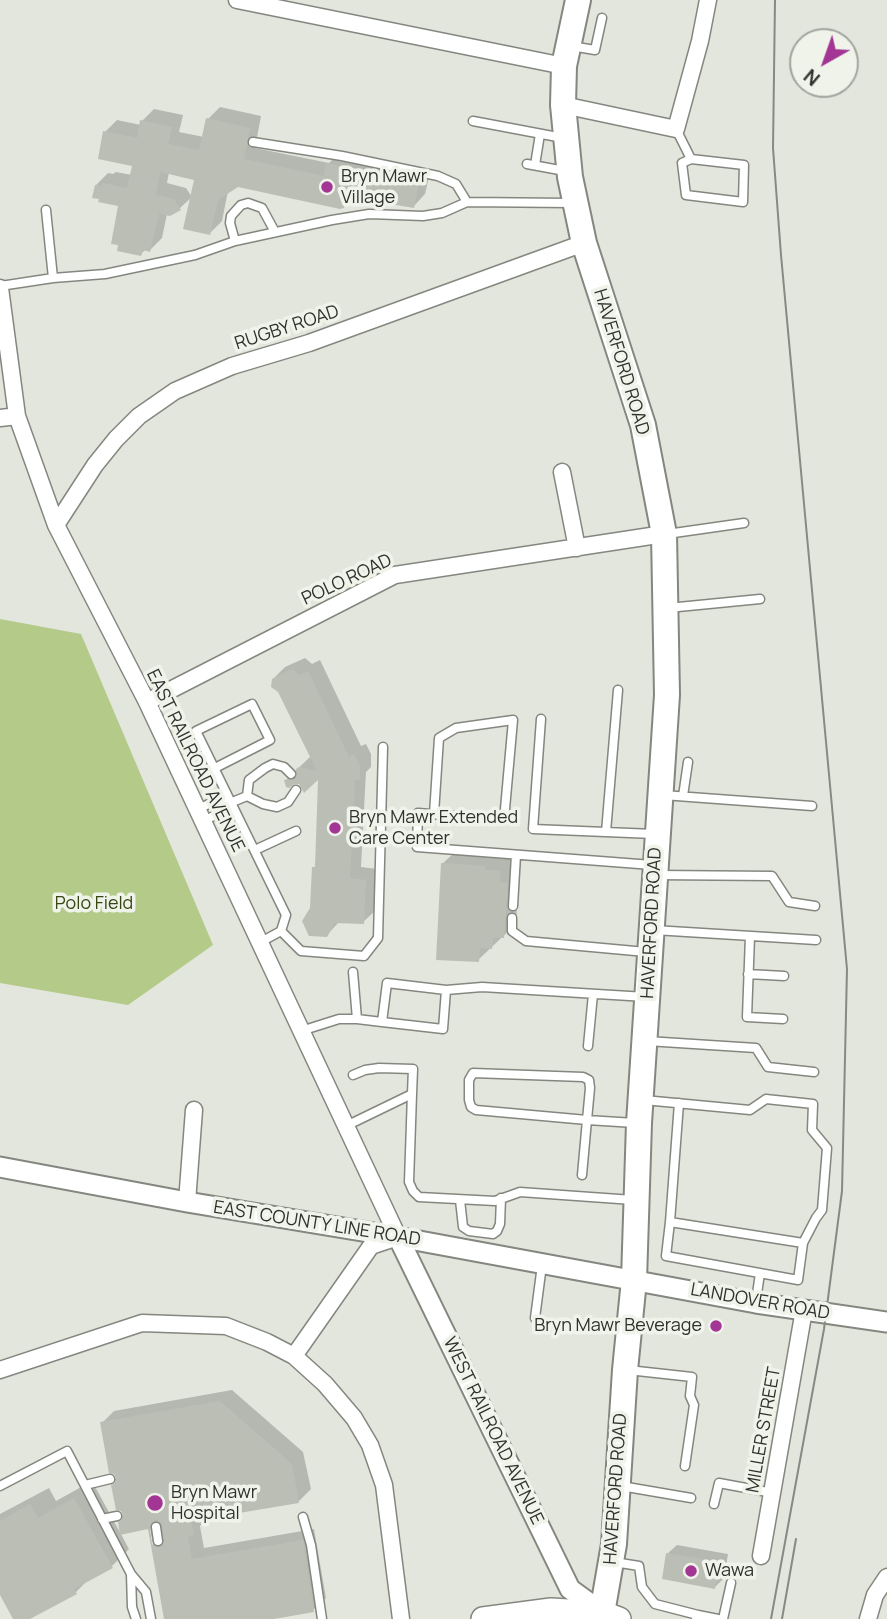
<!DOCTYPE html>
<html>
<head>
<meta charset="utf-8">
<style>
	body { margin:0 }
	#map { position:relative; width:887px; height:1619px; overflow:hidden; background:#e2e6dc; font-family:Manrope,sans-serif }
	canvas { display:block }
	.north { position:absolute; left:789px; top:28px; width:70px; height:70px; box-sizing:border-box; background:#eff3e9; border:2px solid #a3a59e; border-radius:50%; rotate:220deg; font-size:19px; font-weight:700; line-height:28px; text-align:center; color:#30312d }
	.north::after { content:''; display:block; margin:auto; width:24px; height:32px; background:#a33594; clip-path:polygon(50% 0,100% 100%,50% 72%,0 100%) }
</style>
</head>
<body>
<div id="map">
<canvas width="887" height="1619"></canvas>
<div class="north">N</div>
</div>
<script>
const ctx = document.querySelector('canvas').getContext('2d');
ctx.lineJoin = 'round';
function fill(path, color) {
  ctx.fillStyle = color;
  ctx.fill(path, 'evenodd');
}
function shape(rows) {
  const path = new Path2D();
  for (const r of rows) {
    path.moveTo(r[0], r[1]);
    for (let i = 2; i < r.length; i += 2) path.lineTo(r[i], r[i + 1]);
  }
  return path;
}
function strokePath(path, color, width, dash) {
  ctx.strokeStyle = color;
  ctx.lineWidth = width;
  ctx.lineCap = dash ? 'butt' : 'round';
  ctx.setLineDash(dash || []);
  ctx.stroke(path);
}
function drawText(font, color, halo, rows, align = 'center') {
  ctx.font = font + ' Manrope,sans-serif';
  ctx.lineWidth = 7;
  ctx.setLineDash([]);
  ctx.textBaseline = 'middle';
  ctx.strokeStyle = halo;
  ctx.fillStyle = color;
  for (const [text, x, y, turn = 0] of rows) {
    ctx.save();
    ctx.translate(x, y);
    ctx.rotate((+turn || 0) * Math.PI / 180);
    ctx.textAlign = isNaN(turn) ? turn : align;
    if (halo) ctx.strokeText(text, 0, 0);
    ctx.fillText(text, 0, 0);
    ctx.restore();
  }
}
fill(shape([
	[0,619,81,634,213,945,128,1005,0,983]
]), '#b4ca88');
fill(shape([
	[220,107,261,116,255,148,329,163,340,152,430,173,425,194,413,207,365,198,359,204,347,202,343,207,237,185,228,191,222,221,210,233,196,179,169,172,167,183,186,188,192,197,180,208,167,214,162,238,150,250,146,249,141,254,120,204,96,185,108,173,113,174,116,172,132,175,134,165,105,132,117,120,141,125,142,121,154,109,183,115,179,132,204,137,208,119],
	[305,658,312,664,320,660,361,746,366,744,371,754,371,767,366,772,361,867,377,869,375,911,363,922,339,922,326,936,312,908,313,868,317,865,320,776,300,783,286,780,311,756,273,679,285,667],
	[455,852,496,854,496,858,512,859,511,871,519,872,516,924,478,960,442,864],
	[232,1390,303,1452,311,1489,299,1501,204,1517,205,1521,200,1526,204,1548,314,1529,326,1598,313,1610,263,1619,169,1619,166,1617,150,1527,126,1516,118,1478,102,1423,114,1411],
	[92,1481,129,1549,112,1566,90,1578,76,1592,27,1619,15,1619,0,1591,0,1514,49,1488,56,1501],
	[677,1545,728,1554,724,1578,715,1587,668,1553]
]), '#0003');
fill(shape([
	[206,118,250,128,244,159,324,176,326,163,410,180,410,182,419,184,414,208,361,199,359,206,345,203,344,208,340,209,238,187,218,200,210,235,183,229,194,180,160,172,156,195,174,199,181,210,170,216,159,214,150,252,143,250,141,256,117,251,118,245,111,244,118,206,98,202,99,199,92,198,95,185,102,186,102,183,127,188,132,166,98,159,103,131,137,138,140,120,172,127,168,144,199,150],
	[292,669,300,675,308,671,349,757,354,754,360,766,360,780,355,780,350,878,366,880,364,924,335,923,327,937,309,936,302,921,310,908,312,867,315,867,318,780,304,793,299,784,294,784,289,788,286,787,284,780,295,779,297,775,296,769,299,767,317,771,278,692,271,687,272,679],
	[441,863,485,866,485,870,500,871,500,882,508,883,504,938,493,938,492,949,480,948,479,962,436,960],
	[220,1401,292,1464,299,1503,191,1521,194,1535,188,1536,192,1559,303,1540,314,1612,274,1619,164,1619,148,1529,120,1535,118,1522,123,1515,121,1511,116,1510,111,1485,116,1478,114,1474,109,1473,100,1422],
	[156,1520,162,1524,164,1540,163,1546,158,1548,152,1544,150,1528,151,1522],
	[74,1498,113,1568,74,1589,77,1594,30,1619,13,1619,0,1595,0,1521,30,1504,38,1518],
	[666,1553,720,1562,715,1589,662,1579]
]), '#babeb5');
const service = shape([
	[571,46,595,50,602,18],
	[473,121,563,138],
	[676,129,691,159,744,165,743,202,686,195,682,163,691,159],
	[253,142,342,156,438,176,456,184,467,202],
	[527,164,565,171],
	[535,165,540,134],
	[46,210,53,278],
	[235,241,230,223,231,216,241,205,248,203,262,208,275,232],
	[0,286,53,278,105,274,195,255,235,241,332,220,369,214,423,216,442,213,467,202,571,203],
	[667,534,744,523],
	[668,608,760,599],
	[541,719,533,829,654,834],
	[215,768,270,740,252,704,196,731,286,915,281,931,259,943],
	[663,795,812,806],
	[247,796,249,780,265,768,273,764,284,767,291,774],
	[683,796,688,762],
	[198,809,213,802,230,803],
	[434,814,439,738,456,728,513,720,504,820,418,813,417,847,652,865],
	[204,821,219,813,230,803,247,796,263,804,277,807,288,802,296,790],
	[606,832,618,690],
	[255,850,296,831],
	[657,875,772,876,789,902,815,906],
	[513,906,516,855],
	[512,918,512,931,526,941,646,952],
	[654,930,816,940],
	[281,931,301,951,364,956,378,938,383,747],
	[750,936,747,1017,783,1019],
	[748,974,784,976],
	[446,990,482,987,646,997],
	[357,1019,382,1022,443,1029,446,990,387,983,382,1022],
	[301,1031,339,1019,357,1019,353,972],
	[647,1041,756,1048,768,1067,814,1072],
	[588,1046,593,994],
	[353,1075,365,1070,379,1068,413,1069,412,1094],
	[644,1100,750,1110,766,1099,813,1104,812,1130,827,1148,822,1210,816,1218,803,1243,670,1222,679,1103],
	[346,1126,412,1094,409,1182,413,1191,419,1197,495,1201,520,1192,633,1200],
	[582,1175,587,1120,590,1088,589,1080,583,1077,473,1073,469,1080,469,1100,471,1107,476,1110,587,1120,635,1123],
	[460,1200,463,1227,469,1231,493,1234,497,1231,500,1224,501,1198],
	[670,1222,666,1256,798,1280,803,1243],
	[756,1301,760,1273],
	[535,1318,542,1265],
	[628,1370,692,1377,690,1396,694,1405,685,1466],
	[85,1485,110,1479],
	[0,1486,67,1451,131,1574,146,1592,151,1619],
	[621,1486,691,1498],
	[714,1504,719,1483,773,1493],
	[303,1517,311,1545,322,1619],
	[102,1519,117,1516],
	[156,1527,158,1541],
	[614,1562,639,1566,642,1587,655,1604,698,1615,696,1619],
	[131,1574,132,1607,136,1619],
	[698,1615,718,1619],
	[723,1619,731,1583]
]);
const minor = shape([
	[237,0,564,66],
	[563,105,676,129,700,41,708,0],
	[0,288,17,416,56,525,147,702,398,1237,371,1246,294,1356],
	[0,418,17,416],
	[562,472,577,548],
	[56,525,95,465,116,439,139,416,175,391,232,366,309,343,584,243],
	[147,702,395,575,664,534],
	[187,1202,194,1110],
	[0,1370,142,1323,226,1326,267,1342,294,1356,325,1384,354,1418,370,1445,384,1485,401,1619],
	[761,1556,804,1310],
	[868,1619,875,1595,887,1577]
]);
const tertiary = shape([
	[0,1167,187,1202,398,1237,756,1303,887,1322],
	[398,1237,570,1589,603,1613]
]);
const secondary = shape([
	[483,1619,551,1610,603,1613,619,1619]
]);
const primary = shape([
	[578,0,564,66,563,105,570,177,584,243,643,425,664,534,667,695,639,1123,634,1280,625,1370,614,1544,601,1619]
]);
strokePath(service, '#84877f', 11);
strokePath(minor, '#84877f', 19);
strokePath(tertiary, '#84877f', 23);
strokePath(secondary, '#84877f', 26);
strokePath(primary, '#84877f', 28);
strokePath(service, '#fff', 8);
strokePath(minor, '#fff', 16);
strokePath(tertiary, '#fff', 19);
strokePath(secondary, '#fff', 23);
strokePath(primary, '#fff', 24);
strokePath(shape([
	[771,1619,824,1329,842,1191,847,969,781,255,773,148,775,0],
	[782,1619,796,1539]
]), '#878983', 2);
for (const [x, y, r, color] of [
	[327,187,7,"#a33594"],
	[335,828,7,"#a33594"],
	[716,1326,7,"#a33594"],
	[155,1503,9,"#a33594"],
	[691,1571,7,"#a33594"]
]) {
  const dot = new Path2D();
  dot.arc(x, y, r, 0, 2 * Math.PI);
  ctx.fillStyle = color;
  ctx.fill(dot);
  strokePath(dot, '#eff3e9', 2.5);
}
drawText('18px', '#30312d', '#eff3e9', [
	["Bryn Mawr",341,177],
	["Village",341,198],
	["Bryn Mawr Extended",349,818],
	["Care Center",349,839],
	["Bryn Mawr Beverage",702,1326,"right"],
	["Bryn Mawr",171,1493],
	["Hospital",171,1514],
	["Wawa",705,1571]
], 'left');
drawText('18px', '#30312d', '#eff3e9', [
	["RUGBY ROAD",287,328,-18],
	["HAVERFORD ROAD",621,362,73],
	["POLO ROAD",347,580,-25],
	["EAST RAILROAD AVENUE",195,761,64],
	["HAVERFORD ROAD",652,923,-87],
	["EAST COUNTY LINE ROAD",317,1224,9],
	["LANDOVER ROAD",760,1302,10],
	["MILLER STREET",764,1430,-80],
	["WEST RAILROAD AVENUE",493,1431,64],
	["HAVERFORD ROAD",616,1489,-86]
]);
drawText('18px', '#364512', '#eff3e9', [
	["Polo Field",94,904]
]);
</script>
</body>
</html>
